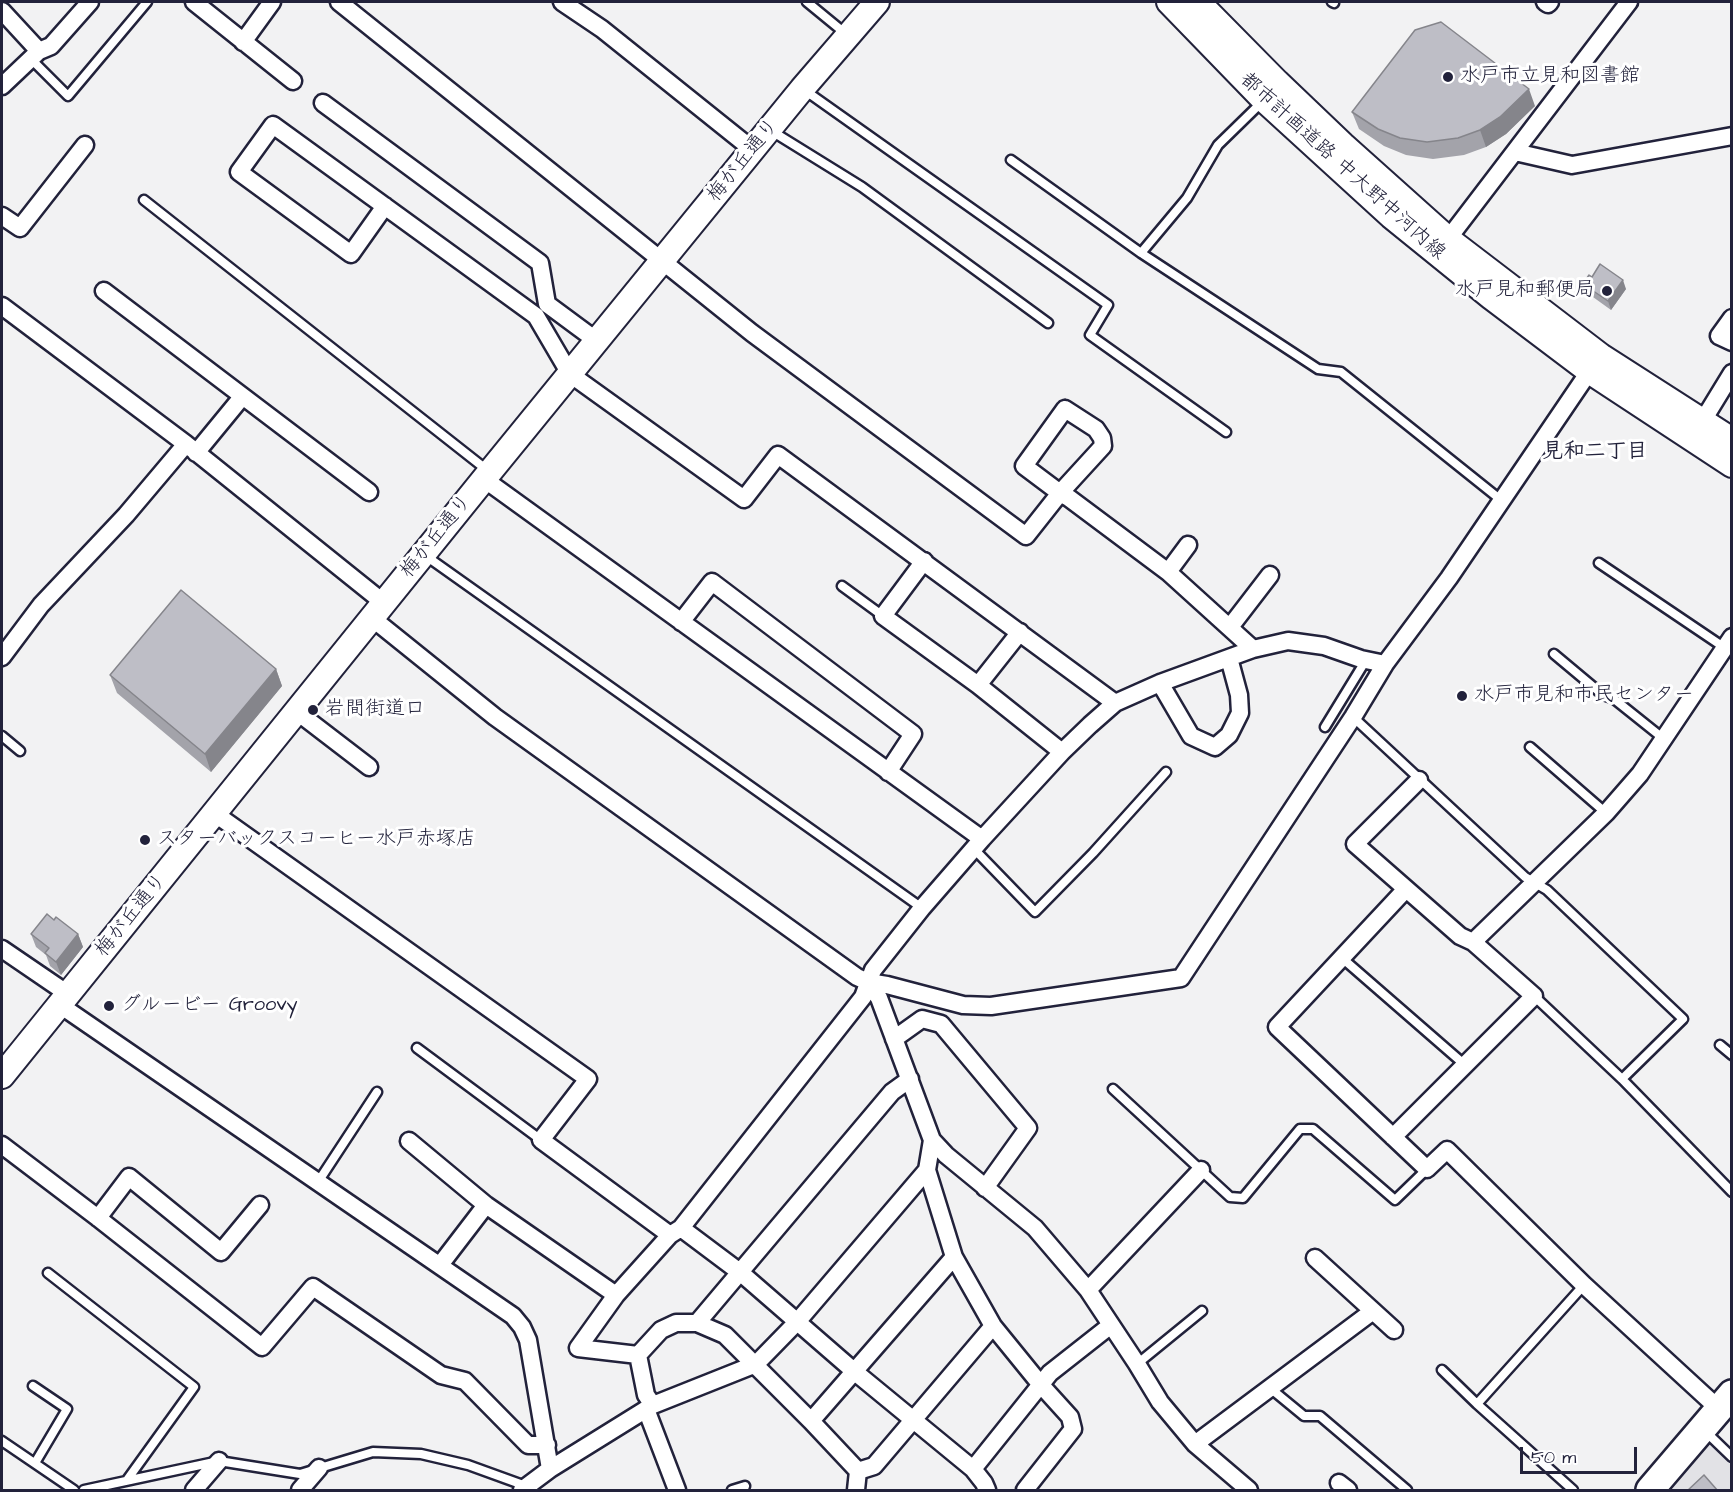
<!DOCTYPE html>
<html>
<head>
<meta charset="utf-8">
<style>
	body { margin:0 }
	#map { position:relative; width:1733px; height:1492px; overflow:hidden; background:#f2f2f3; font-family:"Architects Daughter",sans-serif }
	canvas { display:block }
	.frame { position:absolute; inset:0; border:3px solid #22223b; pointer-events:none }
	.scale { position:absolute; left:1520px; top:1447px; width:117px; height:27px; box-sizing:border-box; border:3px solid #22223b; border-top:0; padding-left:8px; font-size:18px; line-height:21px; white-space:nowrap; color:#22223b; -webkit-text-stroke:4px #fff; paint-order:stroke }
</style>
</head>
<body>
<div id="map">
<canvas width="1733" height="1492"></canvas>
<div class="frame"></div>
<div class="scale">50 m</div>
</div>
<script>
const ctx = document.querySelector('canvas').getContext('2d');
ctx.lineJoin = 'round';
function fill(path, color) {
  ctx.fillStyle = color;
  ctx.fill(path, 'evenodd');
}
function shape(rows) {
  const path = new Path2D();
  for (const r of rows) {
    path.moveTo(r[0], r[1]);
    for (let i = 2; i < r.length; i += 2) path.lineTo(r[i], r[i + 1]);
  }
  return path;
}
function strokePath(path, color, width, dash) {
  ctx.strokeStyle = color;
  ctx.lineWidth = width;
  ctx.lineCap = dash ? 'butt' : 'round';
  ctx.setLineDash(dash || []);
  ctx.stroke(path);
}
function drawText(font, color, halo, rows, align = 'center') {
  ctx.font = font + ' "Architects Daughter","Klee One",sans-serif';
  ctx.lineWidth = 6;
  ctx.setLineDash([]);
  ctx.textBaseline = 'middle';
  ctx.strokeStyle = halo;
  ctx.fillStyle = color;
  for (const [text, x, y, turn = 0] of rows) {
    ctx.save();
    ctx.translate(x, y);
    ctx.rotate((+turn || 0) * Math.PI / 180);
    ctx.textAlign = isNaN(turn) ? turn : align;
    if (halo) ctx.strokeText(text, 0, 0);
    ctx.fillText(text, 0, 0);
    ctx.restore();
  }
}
fill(shape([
	[1708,1441,1731,1463,1731,1490,1667,1490]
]), '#e2e2e6');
const lane = shape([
	[807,2,846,34],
	[1332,2,1334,3],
	[31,59,68,96,147,2],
	[803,89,1108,305,1090,335,1226,432],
	[770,130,862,187,1048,323],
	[1011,160,1141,253,1187,198,1218,145,1262,102],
	[144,200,487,470],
	[1141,253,1318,369,1341,372,1501,500],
	[426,556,922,908],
	[1599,563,1725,648],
	[842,586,883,616],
	[1554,654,1603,695,1614,699,1664,739],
	[1353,717,1525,877,1547,890,1683,1019,1622,1079],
	[1325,727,1366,660],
	[2,736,20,751],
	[1530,747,1606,813],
	[974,849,1035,912,1093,853,1166,772],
	[1342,958,1465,1065],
	[1534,996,1622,1079,1732,1192],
	[1720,1045,1732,1055],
	[417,1048,541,1140],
	[1113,1089,1230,1197,1243,1198,1300,1129,1313,1129,1395,1200,1427,1169],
	[318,1182,377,1092],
	[48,1273,194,1387,127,1480],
	[1137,1364,1202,1311],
	[1442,1370,1477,1404,1573,1490],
	[33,1386,67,1409,35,1463],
	[1270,1388,1304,1416,1320,1416,1407,1490],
	[1477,1404,1584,1285],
	[1705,1431,1732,1457],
	[2,1441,74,1490],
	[84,1490,219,1461,300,1474,373,1452,421,1454,468,1465,526,1486],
	[732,1490,745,1486]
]);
const street = shape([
	[194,2,293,81],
	[339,2,752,333,1026,536,1060,493,1069,498,1168,572,1253,649],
	[562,2,602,29,753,150],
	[1545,2,1548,4,1550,2],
	[2,11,39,51],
	[243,42,272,2],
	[2,86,39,51,51,46,90,2],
	[323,103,540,263,547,304,597,341],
	[1515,152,1572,165,1732,136],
	[385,206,351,254,239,172,273,125,536,316,570,374,744,499,778,455,1115,703],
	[2,216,20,228,85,145],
	[1448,239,1629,2],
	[104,291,369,492],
	[2,306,186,444,384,603],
	[1732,318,1719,336,1732,342],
	[1065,409,1096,429,1102,438,1103,446,1060,493,1024,466,1065,409],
	[1702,422,1732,373],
	[196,453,242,397],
	[484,479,982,839],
	[924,561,883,616,978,685,1062,752],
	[1168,572,1188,545],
	[372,618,495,717,857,977,868,982,887,985,963,1005,991,1006,1181,978,1353,717,1385,664,1449,578,1595,363],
	[681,622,712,582,913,734,888,772],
	[1230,627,1270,575],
	[2,657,41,605,126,515,186,444],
	[1160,683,1191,736,1215,747,1229,735,1240,713,1239,695,1229,658],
	[978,685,1020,632],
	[296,711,369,767],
	[214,813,588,1079,541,1140,670,1235],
	[1406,889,1277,1027,1427,1169,1447,1150,1584,1285,1719,1409],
	[1473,942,1606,813,1640,774,1732,637],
	[2,949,68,994],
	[868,982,879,998,932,1140,946,1155,1035,1228,1088,1290,1137,1364,1160,1402,1195,1444,1249,1490],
	[60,1005,513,1316,522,1327,528,1340,550,1469],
	[894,1039,922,1019,941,1024,1028,1128,985,1188],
	[1393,1137,1534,996,1473,942,1460,936,1355,844,1419,780],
	[932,1140,927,1170,954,1257,993,1326,1041,1385,1070,1417,1073,1429,1025,1490],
	[409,1141,486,1205],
	[2,1145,98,1218,262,1347,313,1287,441,1375,465,1381,528,1445,547,1445],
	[98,1218,129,1177,221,1252,260,1205],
	[681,1228,741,1273,855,1372,973,1469,984,1483,987,1490],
	[1315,1258,1394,1330],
	[440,1265,486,1205,616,1295],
	[1088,1290,1201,1170],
	[697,1323,892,1092,910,1079],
	[638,1355,578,1348,616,1295,670,1235,681,1228,863,997,873,970,922,908,982,839,1062,752,1090,725,1115,703,1160,683,1253,649,1288,641,1324,646,1361,659,1385,664],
	[653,1405,646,1395,638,1355,661,1330,676,1323,697,1323,725,1335,811,1421,858,1471,856,1490],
	[646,1409,677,1490],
	[811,1421,954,1257],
	[1195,1444,1373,1311],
	[973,1469,1050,1373,1111,1325],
	[858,1471,874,1466,993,1326],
	[1339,1483,1348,1490],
	[194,1490,219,1461],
	[300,1490,319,1468],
	[522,1490,550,1469,653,1405,756,1364,797,1322,927,1170]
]);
const secondary = shape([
	[1169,2,1264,100,1391,216,1491,297,1589,371,1732,465],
	[1198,2,1277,82,1343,145,1448,239,1601,356,1732,440],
	[2,1076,484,479,802,89,877,2]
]);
const primary = shape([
	[1650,1490,1732,1394]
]);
strokePath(lane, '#22223b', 13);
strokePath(street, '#22223b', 21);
strokePath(secondary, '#22223b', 28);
strokePath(primary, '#22223b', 32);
strokePath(lane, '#fff', 8);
strokePath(street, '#fff', 16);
strokePath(secondary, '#fff', 24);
strokePath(primary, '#fff', 27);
fill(shape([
	[1535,106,1506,134,1486,147,1464,155,1433,159,1406,155,1384,146,1359,129,1352,112],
	[1592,277,1626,289,1611,310,1586,292,1583,284],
	[276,669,282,686,211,772,117,693,110,675],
	[54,920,78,934,83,947,61,975,50,966,46,955,36,947,31,934]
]), '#a3a3aa');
fill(shape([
	[1529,89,1535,106,1506,134,1486,147,1480,130],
	[1623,280,1626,289,1611,310,1608,301],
	[276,669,282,686,211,772,205,754],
	[78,934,83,947,61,975,56,962]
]), '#85858b');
const building = shape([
	[1441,22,1529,89,1500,117,1480,130,1458,138,1427,142,1400,138,1378,129,1352,112,1415,30,1441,22],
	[1600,264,1623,280,1608,301,1583,284,1589,275,1592,277,1600,264],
	[181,590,276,669,205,754,110,675,181,590],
	[47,914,54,920,56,917,78,934,56,962,45,953,49,948,31,934,47,914],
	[1704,1475,1718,1491,1687,1491,1704,1475]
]);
fill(building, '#bebec6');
strokePath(building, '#85858b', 1.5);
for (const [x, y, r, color] of [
	[1448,77,6,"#22223b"],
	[1607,291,6,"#22223b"],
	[1462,696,6,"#22223b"],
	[313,710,6,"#22223b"],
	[145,840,6,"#22223b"],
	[109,1006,6,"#22223b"]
]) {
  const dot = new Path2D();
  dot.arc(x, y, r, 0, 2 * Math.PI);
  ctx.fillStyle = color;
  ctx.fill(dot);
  strokePath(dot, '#fff', 2);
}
drawText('20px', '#22223b', '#fff', [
	["水戸市立見和図書館",1460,77],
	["水戸見和郵便局",1595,291,"right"],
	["水戸市見和市民センター",1474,696],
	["岩間街道口",325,710],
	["スターバックスコーヒー水戸赤塚店",157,840],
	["グルービー Groovy",121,1006]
], 'left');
drawText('20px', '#22223b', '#fff', [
	["梅が丘通り",744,161,-51],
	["都市計画道路 中大野中河内線",1342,167,42],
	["梅が丘通り",437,537,-51],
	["梅が丘通り",132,916,-51]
]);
drawText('bold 21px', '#22223b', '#fff', [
	["見和二丁目",1595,453]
]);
</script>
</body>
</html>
